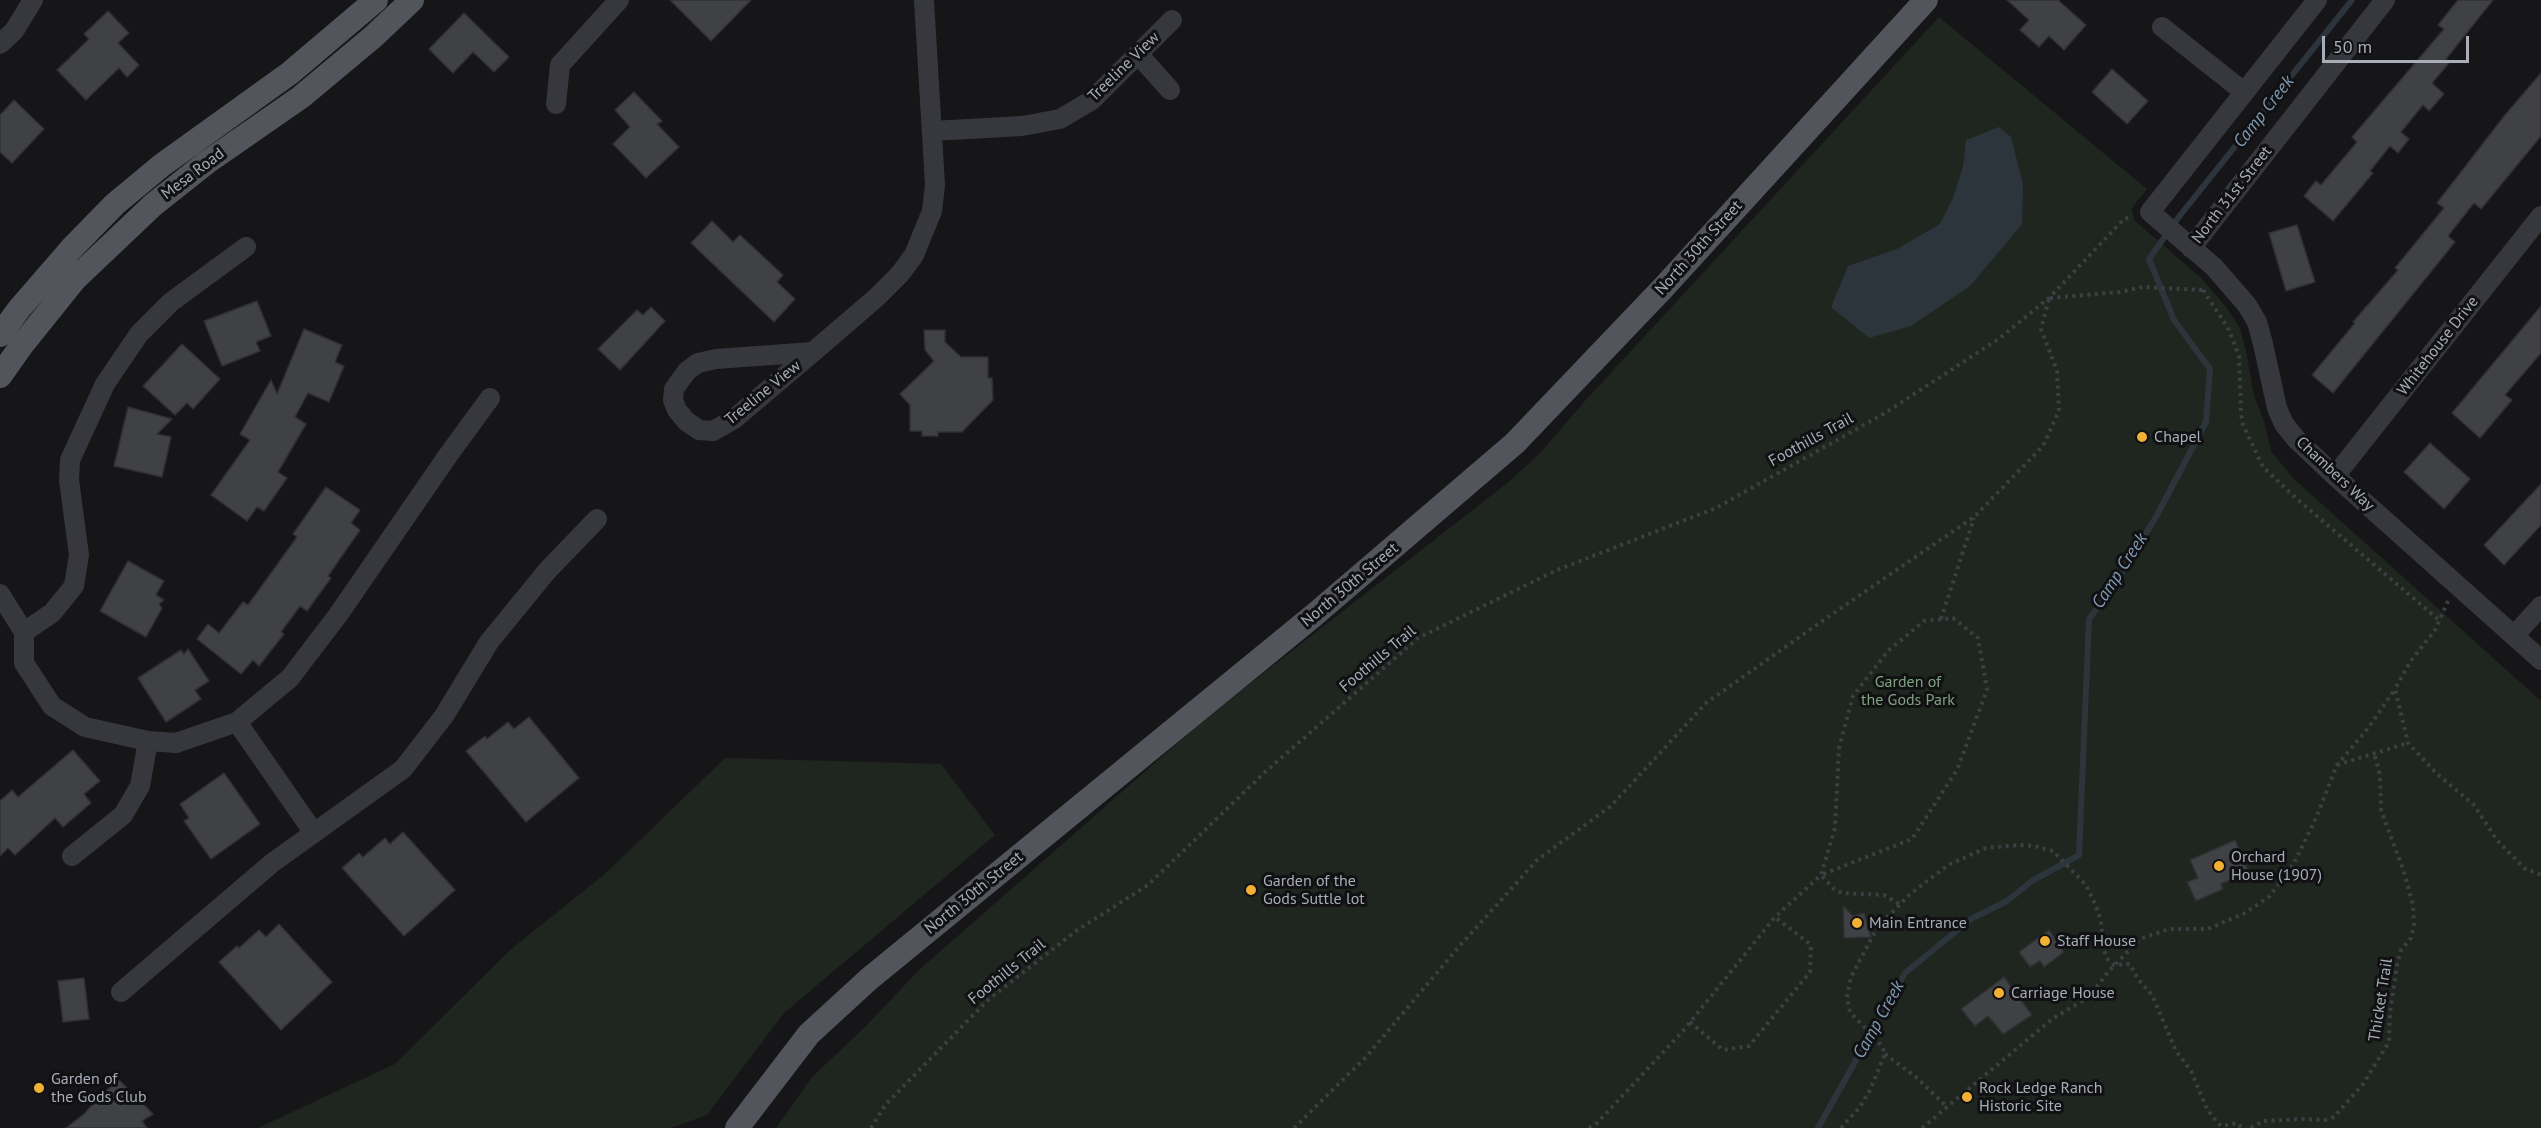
<!DOCTYPE html>
<html>
<head>
<meta charset="utf-8">
<style>
	body { margin:0 }
	#map { position:relative; width:2541px; height:1128px; overflow:hidden; background:#161618; font-family:"PT Sans",sans-serif }
	canvas { display:block }
	.scale { position:absolute; left:2322px; top:36px; width:147px; height:27px; box-sizing:border-box; border:3px solid #a8adb8; border-top:0; padding-left:8px; font-size:18px; line-height:21px; white-space:nowrap; color:#a8adb8; -webkit-text-stroke:4px #111113; paint-order:stroke }
</style>
</head>
<body>
<div id="map">
<canvas width="2541" height="1128"></canvas>
<div class="scale">50 m</div>
</div>
<script>
const ctx = document.querySelector('canvas').getContext('2d');
ctx.lineJoin = 'round';
function fill(path, color) {
  ctx.fillStyle = color;
  ctx.fill(path, 'evenodd');
}
function shape(rows) {
  const path = new Path2D();
  for (const r of rows) {
    path.moveTo(r[0], r[1]);
    for (let i = 2; i < r.length; i += 2) path.lineTo(r[i], r[i + 1]);
  }
  return path;
}
function strokePath(path, color, width, dash) {
  ctx.strokeStyle = color;
  ctx.lineWidth = width;
  ctx.lineCap = dash ? 'butt' : 'round';
  ctx.setLineDash(dash || []);
  ctx.stroke(path);
}
function drawText(font, color, halo, rows, align = 'center') {
  ctx.font = font + ' "PT Sans",sans-serif';
  ctx.lineWidth = 6;
  ctx.setLineDash([]);
  ctx.textBaseline = 'middle';
  ctx.strokeStyle = halo;
  ctx.fillStyle = color;
  for (const [text, x, y, turn = 0] of rows) {
    ctx.save();
    ctx.translate(x, y);
    ctx.rotate((+turn || 0) * Math.PI / 180);
    ctx.textAlign = isNaN(turn) ? turn : align;
    if (halo) ctx.strokeText(text, 0, 0);
    ctx.fillText(text, 0, 0);
    ctx.restore();
  }
}
fill(shape([
	[1939,17,2147,189,2132,208,2134,220,2201,278,2227,308,2240,328,2246,351,2254,396,2264,421,2271,451,2293,478,2541,701,2541,1128,776,1128,812,1077,865,1027,919,970,1206,718,1511,480,1542,451,1584,402],
	[725,758,941,764,995,835,784,1013,707,1115,671,1128,258,1128,395,1064,510,950,606,873]
]), '#1e261f');
fill(shape([
	[1999,127,2011,137,2023,184,2022,224,1970,286,1911,326,1869,338,1831,307,1848,266,1897,249,1940,224,1953,198,1963,167,1966,140]
]), '#2c353c');
strokePath(shape([
	[1818,1128,1905,973,1971,919,2007,901,2032,881,2079,855,2089,619,2113,587,2156,517,2206,422,2210,369,2174,320,2149,259,2178,218,2352,0]
]), '#2c353c', 6);
const building = shape([
	[670,0,751,0,711,41,670,0],
	[2007,0,2058,0,2086,25,2064,50,2049,36,2039,47,2020,30,2029,20,2007,0],
	[2458,0,2493,0,2446,59,2450,62,2432,83,2444,94,2429,111,2423,105,2401,132,2409,139,2398,153,2390,146,2370,171,2373,173,2333,221,2304,196,2316,181,2321,185,2357,142,2352,137,2444,29,2438,25,2458,0],
	[108,11,129,33,118,43,139,65,127,77,119,68,86,100,57,70,89,39,84,34,108,11],
	[464,13,509,57,494,72,473,52,453,73,429,49,464,13],
	[2112,69,2148,101,2127,124,2092,92,2112,69],
	[2541,73,2541,136,2481,209,2474,203,2448,236,2455,242,2333,393,2312,375,2355,323,2353,322,2398,270,2395,268,2444,208,2437,203,2505,115,2541,73],
	[634,92,662,121,657,124,679,147,646,178,613,144,630,127,615,110,634,92],
	[14,100,44,129,12,163,0,152,0,115,14,100],
	[712,221,733,242,740,235,783,275,777,282,795,299,774,322,691,243,712,221],
	[2297,225,2315,282,2286,291,2269,233,2297,225],
	[257,301,271,336,256,342,260,351,222,366,204,321,257,301],
	[2541,306,2541,353,2505,395,2512,400,2480,438,2452,413,2541,306],
	[651,307,665,321,620,370,598,349,637,310,643,315,651,307],
	[304,329,342,345,335,362,344,366,329,402,308,393,295,417,306,424,278,472,287,478,264,511,257,507,247,521,211,495,250,440,240,434,271,380,277,394,304,329],
	[924,330,945,330,945,342,961,357,988,357,988,378,992,378,993,400,962,432,938,432,938,436,922,436,922,431,910,431,910,405,900,394,934,361,925,350,924,330],
	[182,344,220,379,193,409,187,403,175,415,143,386,182,344],
	[128,407,172,419,157,434,171,437,162,477,114,466,128,407],
	[2430,443,2470,479,2444,509,2404,472,2430,443],
	[2541,484,2541,525,2504,565,2484,545,2541,484],
	[326,487,360,510,351,523,360,530,328,576,331,578,307,611,300,606,281,632,284,634,259,666,253,660,241,674,197,639,208,624,219,633,243,602,248,605,297,537,293,534,326,487],
	[128,561,164,581,156,595,164,600,159,604,162,608,146,637,100,611,128,561],
	[188,649,209,681,195,690,201,699,166,722,138,678,181,650,184,654,188,649],
	[529,717,579,778,526,822,466,751,485,736,487,739,508,722,514,729,529,717],
	[73,750,100,781,84,794,91,803,63,827,55,818,15,855,8,848,0,856,0,801,12,790,18,797,73,750],
	[224,773,260,824,211,859,184,821,189,818,180,804,224,773],
	[403,832,455,890,404,936,342,868,359,853,363,857,385,838,390,844,403,832],
	[2235,840,2249,872,2221,884,2223,889,2196,901,2187,882,2198,878,2190,860,2235,840],
	[1843,906,1853,916,1864,913,1871,937,1844,938,1843,906],
	[279,924,332,982,281,1030,219,962,237,946,239,948,259,930,266,937,279,924],
	[2049,930,2064,952,2044,967,2040,961,2030,967,2019,952,2049,930],
	[2004,977,2032,1015,2003,1034,1988,1016,1975,1026,1961,1009,2004,977],
	[84,978,89,1019,63,1022,58,981,84,978],
	[119,1080,153,1114,142,1121,147,1128,66,1128,84,1114,101,1095,119,1080]
]);
fill(building, '#404145');
strokePath(building, '#303034', 1.5);
strokePath(shape([
	[2203,290,2228,328,2239,356,2241,413,2243,425,2263,467,2298,500,2439,620],
	[2050,298,2120,292,2143,287,2203,290],
	[2448,601,2435,630,2410,662,2395,689,2408,743,2437,774,2473,804,2497,840,2524,868,2541,875],
	[1941,619,1974,518],
	[2337,765,2408,743],
	[1690,1022,1723,1050,1749,1046,1810,972,1811,945,1775,917],
	[1885,1054,1917,1078,1947,1107],
	[871,1128,886,1104,988,1000,1076,931,1148,885,1263,774,1418,638,1557,570,1716,508,1885,413,2000,338,2049,298,2124,219,2133,217],
	[1294,1128,1366,1057,1457,949,1537,860,1611,806,1706,703,1825,619,1974,517,2043,446,2059,411,2057,371,2041,329,2049,299],
	[1589,1128,1597,1123,1683,1031,1775,917,1821,875,1835,828,1839,748,1853,696,1888,651,1924,621,1953,618,1978,638,1987,690,1957,770,1912,839,1821,875,1834,889,1842,893,1884,895,1899,904],
	[1841,1128,1860,1107,1870,1090,1885,1054,1882,1046,1850,1012,1847,998,1851,977,1877,928,1909,895,1948,865,1986,848,2019,845,2034,846,2053,851,2086,885,2096,906,2101,921,2103,948,2108,960,2114,965,2130,964,2138,979,2152,995,2176,1051,2191,1071,2207,1109,2216,1121,2221,1126,2237,1123,2242,1128],
	[1922,1128,2052,1019,2089,997,2108,972,2140,939,2169,929,2208,929,2245,913,2270,896,2294,863,2316,818,2337,765,2369,727,2395,689],
	[2251,1128,2263,1121,2303,1119,2325,1120,2334,1117,2363,1084,2389,1042,2390,1013,2397,965,2401,950,2411,938,2414,925,2413,905,2404,872,2381,810,2380,775,2374,753]
]), '#3d3f44', 4, [3, 4.5]);
strokePath(shape([
	[2317,0,2150,212,2214,267,2247,305,2257,322,2263,344,2277,408,2284,424,2296,439,2335,476,2541,660],
	[2162,27,2244,92],
	[0,44,14,31,33,0],
	[1138,54,1170,90],
	[556,104,560,65,619,0],
	[932,131,1022,126,1060,119,1092,100,1172,20],
	[2191,248,2385,0],
	[813,352,716,359,698,363,687,371,674,389,673,400,677,410,686,421,699,430,713,431,734,419,813,352,877,297,900,274,914,255,932,211,935,185,924,0],
	[2335,476,2541,216],
	[0,594,24,632,24,663,52,706,85,727,148,741,176,743,237,722,290,678,338,615,449,454,490,398],
	[24,632,52,613,74,586,79,555,69,480,70,460,105,384,139,334,171,302,246,247],
	[2514,636,2541,606],
	[237,722,314,833],
	[72,856,123,815,140,786,148,741],
	[121,992,272,863,403,769,444,716,489,642,547,571,597,519]
]), '#37383d', 20);
strokePath(shape([
	[0,335,19,309,71,249,115,204,162,165,290,73,376,0],
	[0,376,22,345,75,279,153,205,206,163,301,97,374,36,412,0],
	[737,1128,809,1034,869,979,1313,616,1515,443,1663,288,1926,0]
]), '#53555c', 24);
for (const [x, y, r, color] of [
	[2142,437,6,"#f2b134"],
	[2219,866,6,"#f2b134"],
	[1251,890,6,"#f2b134"],
	[1857,923,6,"#f2b134"],
	[2045,941,6,"#f2b134"],
	[1999,993,6,"#f2b134"],
	[39,1088,6,"#f2b134"],
	[1967,1097,6,"#f2b134"]
]) {
  const dot = new Path2D();
  dot.arc(x, y, r, 0, 2 * Math.PI);
  ctx.fillStyle = color;
  ctx.fill(dot);
  strokePath(dot, '#111113', 2);
}
drawText('16px', '#a8adb8', '#111113', [
	["Treeline View",1124,67,-44],
	["Mesa Road",193,174,-37],
	["North 31st Street",2232,195,-52],
	["North 30th Street",1699,248,-48],
	["Whitehouse Drive",2438,346,-52],
	["Treeline View",763,393,-39],
	["Foothills Trail",1811,440,-29],
	["Chambers Way",2335,474,43],
	["North 30th Street",1350,585,-40],
	["Foothills Trail",1378,659,-40],
	["North 30th Street",974,893,-39],
	["Foothills Trail",1007,972,-39],
	["Thicket Trail",2381,1000,-81]
]);
drawText('16px', '#a8adb8', '#111113', [
	["Chapel",2154,437],
	["Orchard",2231,857],
	["House (1907)",2231,875],
	["Garden of the",1263,881],
	["Gods Suttle lot",1263,899],
	["Main Entrance",1869,923],
	["Staff House",2057,941],
	["Carriage House",2011,993],
	["Garden of",51,1079],
	["the Gods Club",51,1097],
	["Rock Ledge Ranch",1979,1088],
	["Historic Site",1979,1106]
], 'left');
drawText('16px', '#7fa381', '#111113', [
	["Garden of",1908,682],
	["the Gods Park",1908,700]
]);
drawText('italic 18px', '#7f9bb3', '#111113', [
	["Camp Creek",2264,112,-52],
	["Camp Creek",2120,571,-57],
	["Camp Creek",1879,1020,-61]
]);
</script>
</body>
</html>
